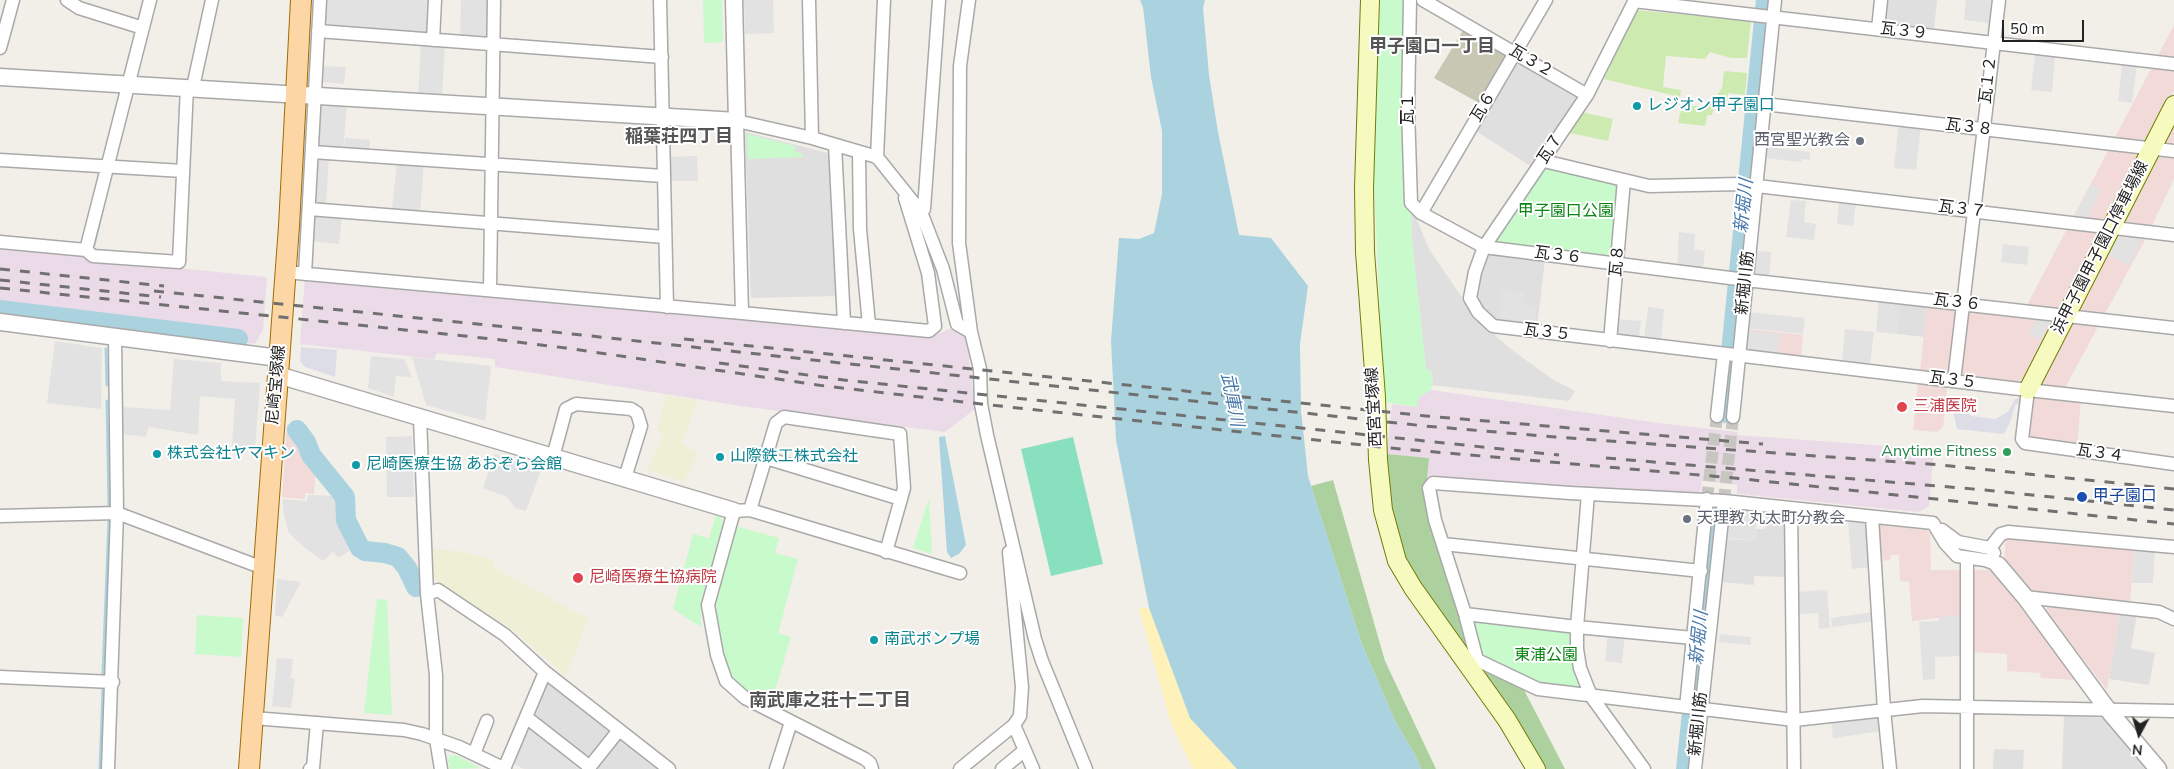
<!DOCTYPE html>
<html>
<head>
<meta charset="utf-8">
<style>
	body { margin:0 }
	#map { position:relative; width:2174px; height:769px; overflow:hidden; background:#f2efe9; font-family:"Nunito Sans",sans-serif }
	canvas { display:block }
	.north { position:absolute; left:2114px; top:709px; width:50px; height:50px; -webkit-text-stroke:4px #fff; paint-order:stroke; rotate:186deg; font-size:14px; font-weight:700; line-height:20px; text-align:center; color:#222 }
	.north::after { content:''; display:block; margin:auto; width:18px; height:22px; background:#222; clip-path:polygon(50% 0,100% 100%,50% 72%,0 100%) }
	.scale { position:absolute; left:2002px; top:20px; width:82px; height:22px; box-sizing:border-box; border:2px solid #222; border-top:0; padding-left:6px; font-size:15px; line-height:18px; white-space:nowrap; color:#222; -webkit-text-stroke:4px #fff; paint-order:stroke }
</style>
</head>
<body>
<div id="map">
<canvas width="2174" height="769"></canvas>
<div class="north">N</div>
<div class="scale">50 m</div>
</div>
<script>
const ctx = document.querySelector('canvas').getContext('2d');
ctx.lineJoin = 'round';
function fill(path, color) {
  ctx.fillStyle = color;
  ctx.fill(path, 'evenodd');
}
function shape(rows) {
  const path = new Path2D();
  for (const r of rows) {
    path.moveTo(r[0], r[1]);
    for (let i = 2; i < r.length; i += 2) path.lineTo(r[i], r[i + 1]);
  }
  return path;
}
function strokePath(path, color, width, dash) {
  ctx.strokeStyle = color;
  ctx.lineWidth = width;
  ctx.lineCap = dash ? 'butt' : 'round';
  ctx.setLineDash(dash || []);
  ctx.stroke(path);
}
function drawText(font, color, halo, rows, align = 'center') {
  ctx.font = font + ' "Nunito Sans","Noto Sans JP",sans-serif';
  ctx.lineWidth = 4;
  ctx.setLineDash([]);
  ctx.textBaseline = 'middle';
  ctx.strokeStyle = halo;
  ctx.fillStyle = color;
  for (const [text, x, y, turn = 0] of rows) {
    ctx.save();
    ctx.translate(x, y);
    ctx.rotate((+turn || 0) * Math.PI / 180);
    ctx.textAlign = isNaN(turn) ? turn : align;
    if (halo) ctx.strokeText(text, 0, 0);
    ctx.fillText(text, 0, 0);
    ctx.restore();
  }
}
fill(shape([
	[1884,0,1937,0,1934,29,1888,24,1883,20],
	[1518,59,1579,96,1532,167,1476,131],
	[745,132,828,153,838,296,751,298],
	[1411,214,1419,216,1417,220,1429,249,1465,302,1497,337,1512,350,1552,379,1575,391,1569,401,1432,385,1433,378,1430,370,1426,369,1412,241],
	[1491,253,1545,260,1537,327,1498,323,1473,298,1486,255],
	[1901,302,1927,305,1924,337,1897,334],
	[1767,512,1784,514,1789,518,1787,577,1754,576,1754,585,1721,582,1727,539,1755,541,1756,529,1765,529],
	[2120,612,2137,614,2131,648,2155,653,2149,685,2109,679],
	[550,682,607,727,608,735,591,758,583,759,534,718,532,712,544,684],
	[2064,716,2107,718,2148,769,2062,769],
	[622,739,661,769,593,769,615,740],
	[1994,749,2024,750,2023,769,1993,769]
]), '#e0dfdf');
fill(shape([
	[2174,25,2174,91,2060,311,2026,307],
	[2174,122,2174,179,2146,238,2065,388,2041,385,2040,381],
	[1927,305,1953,308,1956,311,1949,371,1946,374,1920,371],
	[1972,311,2049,319,2052,324,2023,379,2017,382,1965,376,1962,373,1969,313],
	[1747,329,1803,335,1801,357,1749,351],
	[1918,383,1945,386,1947,389,1943,427,1937,432,1913,430],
	[2036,395,2081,399,2077,448,2028,438,2032,399],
	[287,425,290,426,301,440,308,456,316,466,314,494,305,493,305,499,282,497],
	[1881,525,1927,530,1930,534,1931,570,1963,570,1962,615,1912,621,1909,582,1900,581,1899,555,1891,555,1890,560,1879,561,1878,528],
	[2006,539,2134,549,2130,604,2032,595,2004,560],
	[1973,570,1992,570,2077,680,2041,678,2040,673,2007,671,2007,654,1972,652],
	[2047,607,2120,612,2107,690,2045,611]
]), '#f2dad9');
fill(shape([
	[0,244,86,255,88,259,267,277,263,330,255,344,0,307],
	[305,277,937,335,955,326,967,340,975,409,945,432,747,407,495,367,495,359,437,353,434,359,300,344],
	[1431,390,1658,423,1738,432,1738,435,1929,449,1934,450,1929,506,1919,512,1739,494,1737,494,1737,485,1702,481,1700,493,1560,488,1427,477,1428,458,1387,454,1392,404,1417,407,1419,397]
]), '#ebdbe8');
fill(shape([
	[1465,27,1505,51,1507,57,1479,103,1434,78]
]), '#c7c7b4');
fill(shape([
	[666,396,697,400,682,444,698,453,684,482,647,469,664,434,657,431],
	[429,548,463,552,494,560,493,567,588,619,566,676,513,630,430,576]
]), '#eef0d5');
fill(shape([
	[1636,10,1751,21,1747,58,1731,58,1710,52,1705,59,1666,56,1663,87,1681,90,1680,97,1604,79],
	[1724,71,1747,73,1745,95,1728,93,1727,107,1714,106,1712,115,1707,115,1705,126,1678,123,1682,105,1707,107,1711,104,1722,88],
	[1581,112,1613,119,1608,141,1570,133]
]), '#cdebb0');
fill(shape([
	[1387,454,1429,458,1426,490,1470,651,1466,651,1411,574,1394,527,1388,491],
	[1333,480,1385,661,1436,769,1421,769,1414,753,1395,721,1361,642,1311,486],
	[1489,669,1522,686,1565,769,1540,769,1485,674]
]), '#add19e');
fill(shape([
	[1139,608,1149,608,1190,718,1237,769,1193,769,1171,723]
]), '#fff1ba');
fill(shape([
	[703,0,722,0,723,42,704,43],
	[1380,0,1408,0,1401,110,1411,214,1412,241,1426,369,1429,370,1433,378,1431,390,1419,397,1417,407,1384,402,1373,162],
	[747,134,795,146,795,152,802,153,803,157,748,159],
	[1546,163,1615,183,1620,188,1614,254,1609,258,1496,244,1494,241],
	[929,498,932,554,913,548],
	[716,515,721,517,723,523,701,601,701,627,673,609,693,534,709,538],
	[736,526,779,538,775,553,798,559,778,633,791,637,771,704,737,688,727,674,717,627,715,608],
	[377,599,387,600,392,715,364,713],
	[197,615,243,618,241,657,195,654],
	[1474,620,1570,631,1582,686,1577,689,1540,685,1490,662,1479,648,1472,624],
	[456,755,480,768,450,769,448,760,450,756]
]), '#c8facc');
fill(shape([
	[1073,437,1103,564,1051,576,1021,449]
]), '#88e0be');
fill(shape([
	[325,0,431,0,429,35,327,28,324,24],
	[461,0,488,0,487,36,483,40,460,38],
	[744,0,773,0,774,33,745,34],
	[1966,0,1991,0,1989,23,1964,20],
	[421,44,445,46,442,96,418,95],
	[2035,54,2055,56,2052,92,2031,90],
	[2122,64,2137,65,2132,103,2118,101],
	[322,66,346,67,344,84,321,82],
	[324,104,347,105,343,150,319,148,317,144,320,106],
	[1899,123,1921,125,1916,170,1894,168],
	[345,138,370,140,369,152,344,150],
	[1765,147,1810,152,1810,160,1802,159,1801,162,1764,158],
	[320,156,329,156,326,206,316,205,313,201,315,160],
	[697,156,698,181,669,181,668,157],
	[397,162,424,164,420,212,392,209],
	[2091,184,2101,189,2086,220,2073,219],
	[1791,200,1806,201,1804,222,1816,224,1814,240,1786,237],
	[1839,201,1856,203,1853,226,1837,224],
	[313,215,342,215,339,244,311,241],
	[1679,232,1695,234,1694,249,1705,251,1703,268,1677,265],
	[2120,234,2143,238,2129,265,2107,255],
	[2003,244,2029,247,2027,265,2001,262],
	[1755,251,1771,252,1769,276,1756,274,1753,270],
	[1501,290,1524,293,1523,305,1536,307,1535,325,1515,323,1516,319,1499,317],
	[1879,299,1901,302,1897,334,1876,332],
	[1648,307,1664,309,1661,341,1644,340],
	[1748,312,1805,318,1803,334,1746,328],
	[2038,318,2049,319,2050,322,2040,340,2029,334],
	[1616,319,1641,321,1639,338,1618,336,1615,331],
	[1845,329,1874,332,1870,365,1842,362],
	[1747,331,1780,334,1777,354,1749,351,1746,347],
	[55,341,102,348,101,409,47,403],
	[371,356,404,359,412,377,396,376,394,397,368,388],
	[412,357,491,366,485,421,426,405],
	[174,359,221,363,221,381,260,383,255,448,232,446,235,399,200,396,198,435,149,427,146,437,122,434,122,407,170,410],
	[412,436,414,497,387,497,386,437],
	[494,454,542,467,526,511,515,508,507,497,483,488],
	[308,495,342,496,344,523,356,547,338,558,333,552,323,561,305,548,289,533,283,511,283,499,307,501],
	[1734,509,1757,511,1755,541,1726,538,1728,514],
	[1848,520,1868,523,1871,567,1852,569],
	[2134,549,2155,550,2153,583,2132,583],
	[277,579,301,582,282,617,275,616],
	[1827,590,1830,628,1819,629,1818,613,1800,614,1798,592],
	[1874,612,1875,621,1832,627,1831,618],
	[1962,615,1962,656,1935,657,1935,679,1923,680,1919,622,1939,621,1939,617],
	[1608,633,1625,635,1622,663,1605,661],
	[1720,634,1751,637,1751,645,1719,642],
	[277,658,293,659,291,678,295,679,291,708,272,706],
	[1879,712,1882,731,1833,738,1831,719],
	[532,725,579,763,580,769,524,769,510,762,526,727]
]), '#e2e2e2');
fill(shape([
	[301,347,337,350,335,377,305,367,300,361],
	[1955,396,1958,396,1961,407,1971,416,1995,419,2008,412,2015,399,2023,397,2023,401,2015,405,2011,420,2004,434,1957,429,1953,411]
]), '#dddde8');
fill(shape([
	[1140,0,1205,0,1203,8,1209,75,1218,132,1239,235,1271,238,1308,286,1300,344,1301,410,1308,476,1361,642,1395,721,1414,753,1421,769,1237,769,1190,718,1149,608,1116,440,1111,341,1119,238,1139,239,1154,233,1162,194,1162,131,1151,77,1143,7],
	[945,436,966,545,959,554,951,558,947,552,939,437]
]), '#aad3df');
strokePath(shape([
	[94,245,105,199],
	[106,349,107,385],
	[107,401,109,505],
	[103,673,109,521],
	[100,769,103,689]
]), '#aad3df', 3);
strokePath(shape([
	[0,310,238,339],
	[1725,413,1766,0],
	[297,430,306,442,311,455,345,497,346,520,360,548,365,551,385,553,398,557,407,568,416,587],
	[1686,769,1714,507]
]), '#aad3df', 20);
strokePath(shape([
	[1707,499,1717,416],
	[1724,501,1733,417]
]), '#c8c6c1', 12, [12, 6]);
const minor = shape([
	[67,0,79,8,143,28],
	[660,0,667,307],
	[809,0,812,138],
	[969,0,960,66,959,243,971,332,980,369,981,404,987,435,1035,639,1042,661,1086,769],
	[1410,0,1408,109,1411,203,1421,213,1484,247,1746,280,2174,328],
	[1423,0,1587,95],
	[1635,0,1587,95,1484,247,1475,272,1470,298,1478,312,1493,326,2028,390,2174,406],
	[1634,1,2174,64],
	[1878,29,1881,0],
	[318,31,662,57],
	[433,40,435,0],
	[0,48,13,0],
	[193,87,212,0],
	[1764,104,2174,151],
	[835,145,844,323],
	[312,152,663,176],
	[859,152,860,229,869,325],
	[877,158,884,0],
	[0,160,183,171],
	[1544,161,1649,186,1740,184,2174,235],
	[309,209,665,237],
	[921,212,924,209,939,0],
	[1421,213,1546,0],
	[0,242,86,250,93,256,179,262,187,87],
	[86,250,150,0],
	[285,272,742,313,737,121,812,138,877,157,921,212,943,269,957,324,971,332],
	[305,274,320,0],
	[490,289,494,0],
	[742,313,929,331,935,326,928,273,905,198],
	[1610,341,1624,180],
	[1954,381,1999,0],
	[2028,390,2022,439,2025,443,2174,464],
	[1717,416,1724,354],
	[1733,417,1775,0],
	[420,418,427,594,436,675,436,739,441,769],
	[553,457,566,409,576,404,631,409,637,413,641,426,625,478],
	[766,458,901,499],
	[1588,494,1577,627,1577,649,1580,668,1591,696,1644,769],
	[1791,508,1794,769],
	[750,510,776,423,784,417,900,434,904,488,886,552],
	[0,516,117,513,263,568],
	[1872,517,1884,710,1890,769],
	[1942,530,1958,542,1990,548,1994,553],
	[1443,544,1701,571],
	[1990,548,2001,534,2008,532,2174,547],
	[1967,558,1967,769],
	[427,594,438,590,505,635,545,672,669,769],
	[2025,597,2159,612,2174,619],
	[1465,614,1577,627,1693,638],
	[1477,660,1465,614,1435,520,1429,488,1433,483,1570,493,1724,501,1933,523,1945,543,1957,556,1985,560,1998,565],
	[1477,660,1538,689,1794,720,1923,706,2174,711],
	[0,677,113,682],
	[1686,707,1707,499],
	[526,717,590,767],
	[253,718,404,730,422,734,459,747,505,769],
	[1014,725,1033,769],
	[474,754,487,721],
	[108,769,117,513,115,337],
	[310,769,313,768,317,723],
	[504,769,545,672],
	[588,769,619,730],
	[776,769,791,722],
	[872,769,870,763,865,759,745,698,726,681,717,655,708,605,734,511,750,510,960,573],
	[960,769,1014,725,1020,716,1022,687,1009,552],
	[1002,769,1025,750],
	[1695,769,1724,501]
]);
const tertiary = shape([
	[0,77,737,121,734,0],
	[0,322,279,358],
	[278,375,734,511],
	[1998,565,2025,597,2108,710,2158,769]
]);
const secondary = shape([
	[1370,0,1364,188,1365,252,1376,397,1378,460,1383,510,1397,561,1413,588,1507,720,1536,769],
	[2028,390,2174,105]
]);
const primary = shape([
	[249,769,289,226,301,0]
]);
strokePath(minor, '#a9a9a9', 15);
strokePath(tertiary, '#a9a9a9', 19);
strokePath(secondary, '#707d05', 20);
strokePath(primary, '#a06b00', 22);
strokePath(minor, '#fff', 12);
strokePath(tertiary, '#fff', 16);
strokePath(secondary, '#f7fabf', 18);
strokePath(primary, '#fcd6a4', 20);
strokePath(shape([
	[0,269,164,286],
	[0,280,161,297],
	[0,288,493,339,566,348,825,386,981,404,1390,448,1734,478,2174,524],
	[154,291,526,329,1425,426,1555,437,1941,465,2174,489],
	[684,339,1426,416,1763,444],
	[719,363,844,380,1559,455],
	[1606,458,1985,490,2174,510]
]), '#707070', 3, [10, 10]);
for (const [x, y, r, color] of [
	[1637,106,5,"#0f9aa8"],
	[1860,141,5,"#6b7280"],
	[1902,407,6,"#e0444e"],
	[2007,452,5,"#2e9e5b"],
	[157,454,5,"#0f9aa8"],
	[720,457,5,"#0f9aa8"],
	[356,465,5,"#0f9aa8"],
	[2082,497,6,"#1a4fb4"],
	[1687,519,5,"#6b7280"],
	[578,578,6,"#e0444e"],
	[874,640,5,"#0f9aa8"]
]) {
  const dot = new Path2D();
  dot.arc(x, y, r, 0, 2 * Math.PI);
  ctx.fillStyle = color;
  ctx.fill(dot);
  strokePath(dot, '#fff', 2);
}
drawText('16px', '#222', '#fff', [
	["瓦３９",1904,32,6],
	["瓦３２",1531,62,30],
	["瓦１２",1989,80,-83],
	["瓦６",1484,107,-59],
	["瓦１",1409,109,-90],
	["瓦３８",1969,128,7],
	["瓦７",1551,149,-57],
	["瓦３７",1962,210,7],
	["浜甲子園甲子園口停車場線",2101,248,-63],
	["瓦３６",1558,256,7],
	["瓦８",1618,261,-85],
	["新堀川筋",1746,283,-84],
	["瓦３６",1957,303,7],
	["瓦３５",1547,333,7],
	["瓦３５",1953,381,7],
	["尼崎宝塚線",277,385,-85],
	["西宮宝塚線",1375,407,-93],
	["瓦３４",2100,454,8],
	["新堀川筋",1699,724,-84]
]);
drawText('16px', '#0d838f', '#fff', [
	["レジオン甲子園口",1647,106],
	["株式会社ヤマキン",167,454],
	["山際鉄工株式会社",730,457],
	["尼崎医療生協 あおぞら会館",366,465],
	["南武ポンプ場",884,640]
], 'left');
drawText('16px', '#5b616d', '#fff', [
	["西宮聖光教会",1850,141],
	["天理教 丸太町分教会",1697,519,"left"]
], 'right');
drawText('16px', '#0c8416', '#fff', [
	["甲子園口公園",1566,212],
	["東浦公園",1546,656]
]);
drawText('16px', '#be3a42', '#fff', [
	["三浦医院",1913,407],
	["尼崎医療生協病院",589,578]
], 'left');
drawText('16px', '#27864d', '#fff', [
	["Anytime Fitness",1997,452]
], 'right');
drawText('16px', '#164399', '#fff', [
	["甲子園口",2093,497]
], 'left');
drawText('bold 18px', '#555', '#fff', [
	["甲子園口一丁目",1432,48],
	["稲葉荘四丁目",679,138],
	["南武庫之荘十二丁目",830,702]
]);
drawText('italic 18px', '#4a7aab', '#fff', [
	["新堀川",1745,206,-84],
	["武庫川",1231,400,79],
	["新堀川",1700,638,-84]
]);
</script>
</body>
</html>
